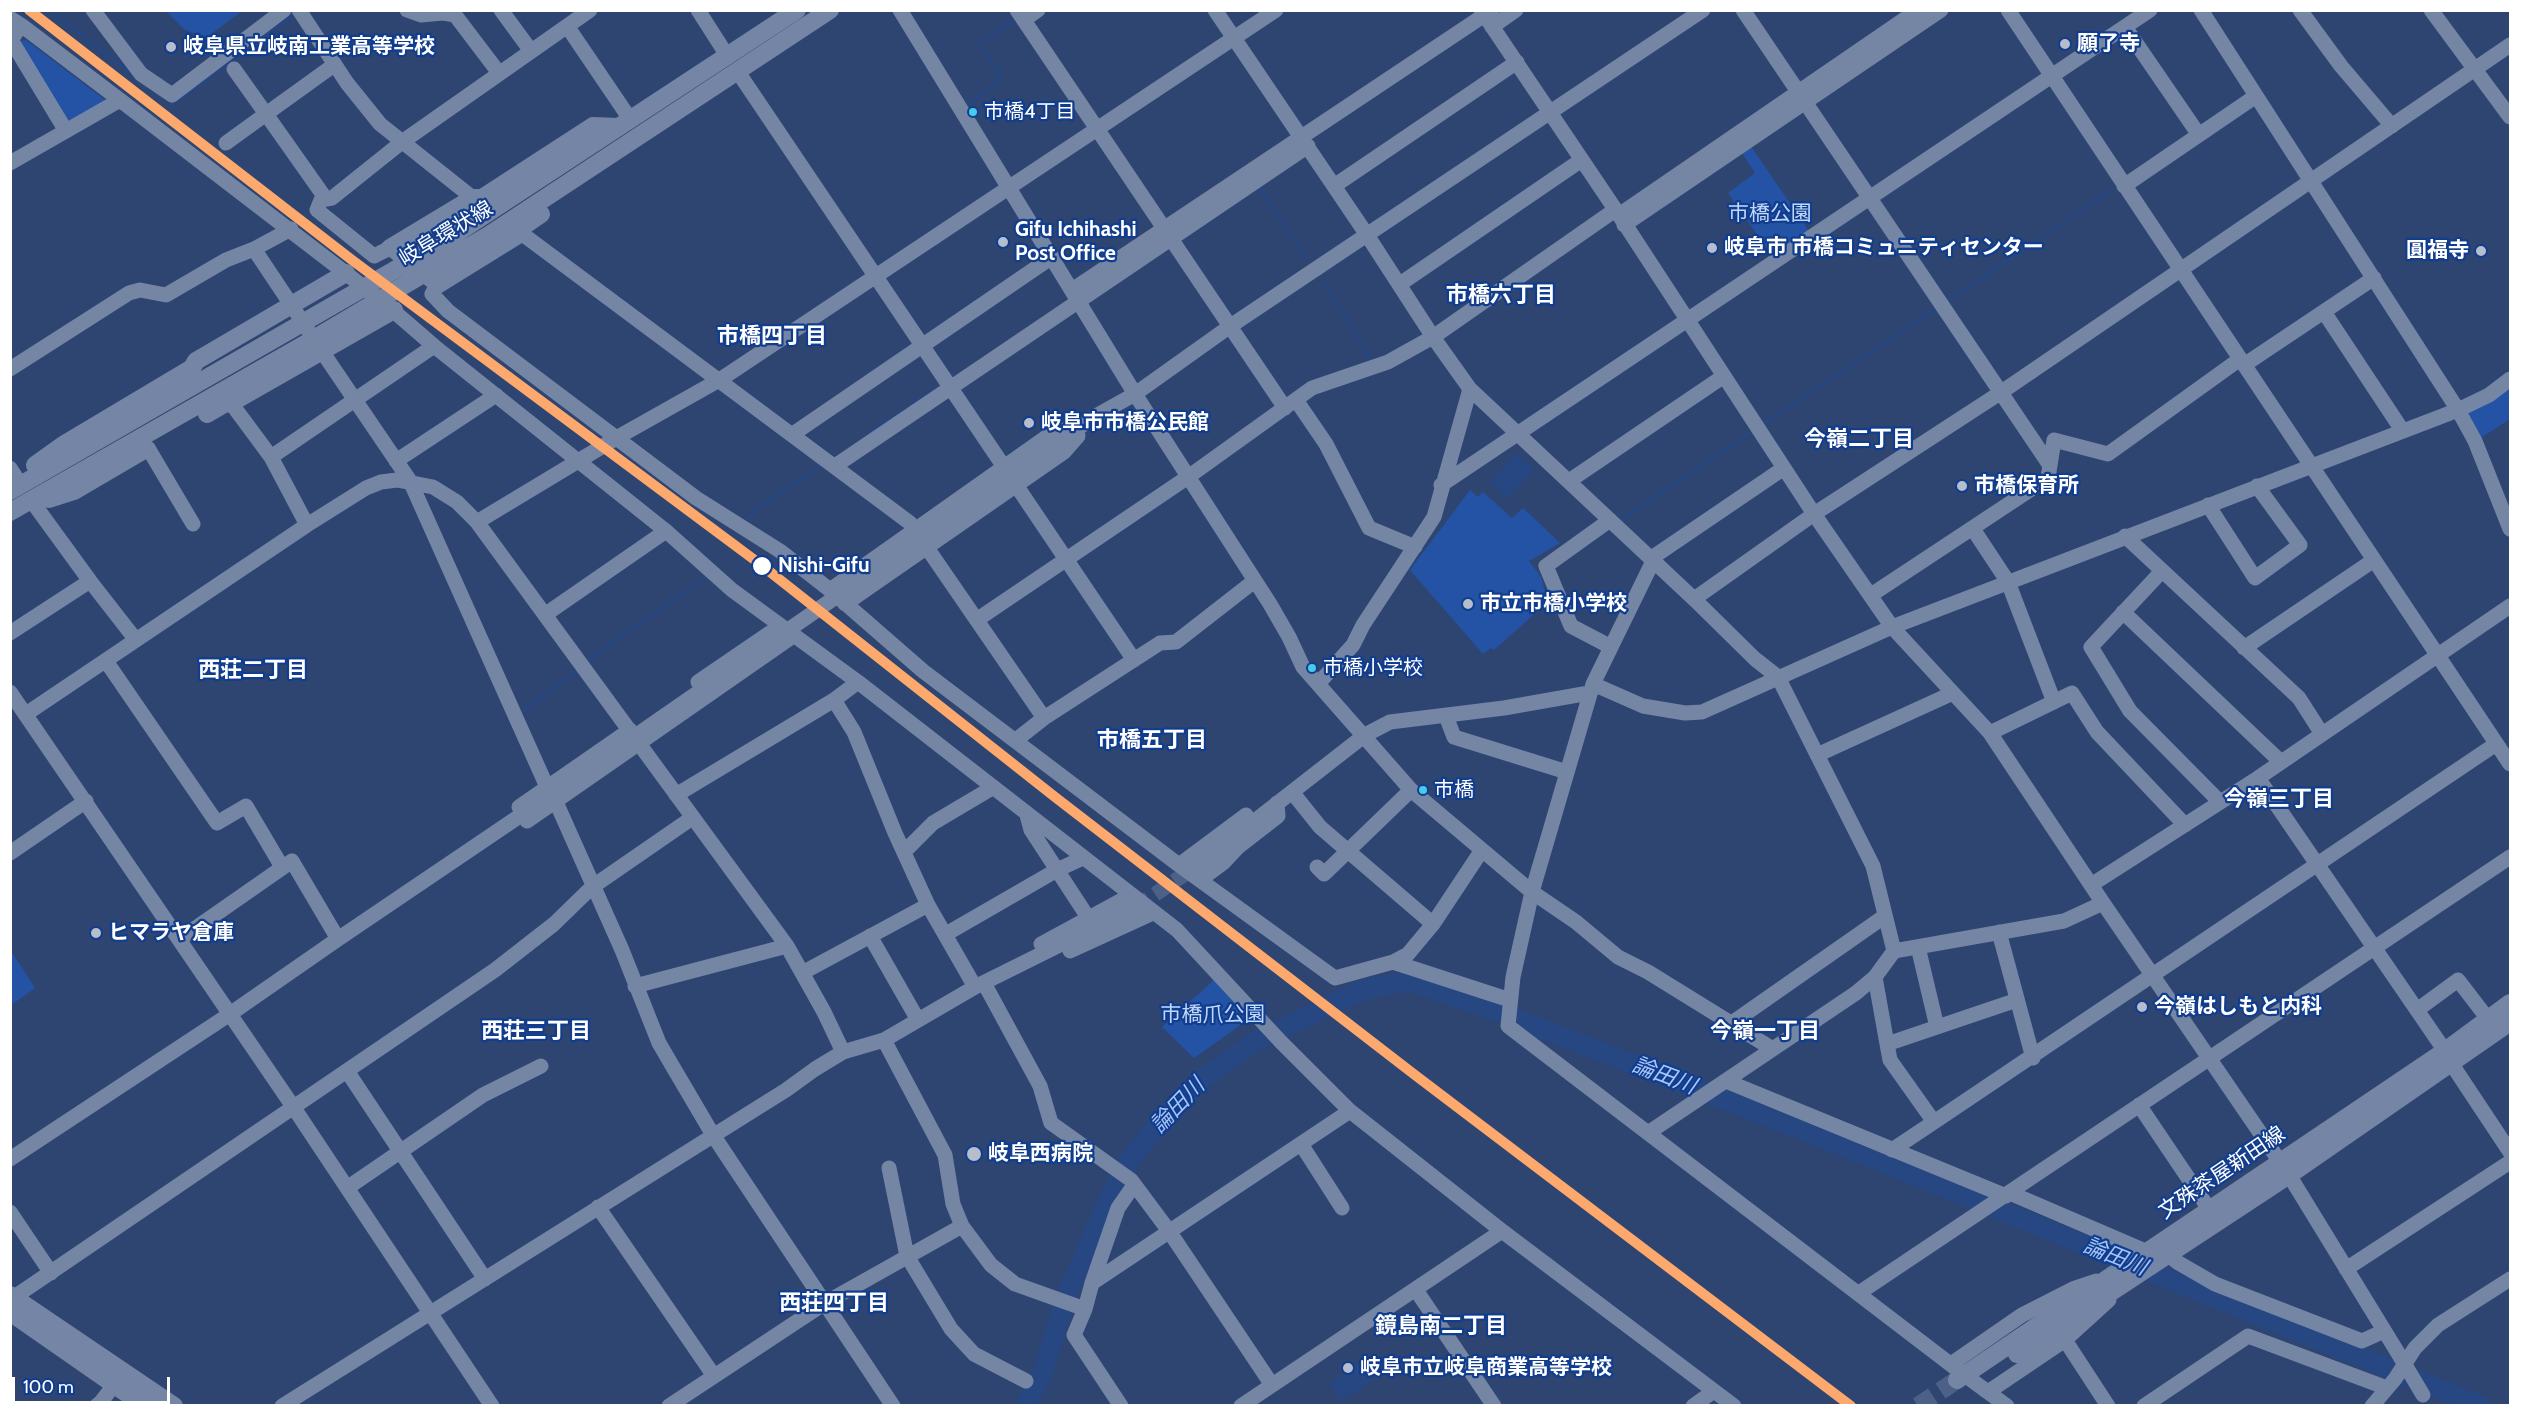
<!DOCTYPE html>
<html>
<head>
<meta charset="utf-8">
<style>
	body { margin:0 }
	#map { position:relative; width:2521px; height:1416px; overflow:hidden; background:#2e4572; font-family:Cabin,sans-serif }
	canvas { display:block }
	.frame { position:absolute; inset:0; border:12px solid #fff; pointer-events:none }
	.scale { position:absolute; left:12px; top:1377px; width:158px; height:27px; box-sizing:border-box; border:3px solid #fff; border-top:0; padding-left:8px; font-size:18px; line-height:21px; white-space:nowrap; color:#fff; -webkit-text-stroke:4px #113d8f; paint-order:stroke }
</style>
</head>
<body>
<div id="map">
<canvas width="2521" height="1416"></canvas>
<div class="frame"></div>
<div class="scale">100 m</div>
</div>
<script>
const ctx = document.querySelector('canvas').getContext('2d');
ctx.lineJoin = 'round';
function fill(path, color) {
  ctx.fillStyle = color;
  ctx.fill(path, 'evenodd');
}
function shape(rows) {
  const path = new Path2D();
  for (const r of rows) {
    path.moveTo(r[0], r[1]);
    for (let i = 2; i < r.length; i += 2) path.lineTo(r[i], r[i + 1]);
  }
  return path;
}
function strokePath(path, color, width, dash) {
  ctx.strokeStyle = color;
  ctx.lineWidth = width;
  ctx.lineCap = dash ? 'butt' : 'round';
  ctx.setLineDash(dash || []);
  ctx.stroke(path);
}
function drawText(font, color, halo, rows, align = 'center') {
  ctx.font = font + ' Cabin,"Noto Sans JP",sans-serif';
  ctx.lineWidth = 4.5;
  ctx.setLineDash([]);
  ctx.textBaseline = 'middle';
  ctx.strokeStyle = halo;
  ctx.fillStyle = color;
  for (const [text, x, y, turn = 0] of rows) {
    ctx.save();
    ctx.translate(x, y);
    ctx.rotate((+turn || 0) * Math.PI / 180);
    ctx.textAlign = isNaN(turn) ? turn : align;
    if (halo) ctx.strokeText(text, 0, 0);
    ctx.fillText(text, 0, 0);
    ctx.restore();
  }
}
fill(shape([
	[166,11,242,11,207,37,185,30],
	[26,40,105,100,105,104,69,125,18,46,21,41],
	[1750,145,1811,234,1775,260,1728,193,1755,173,1741,151],
	[2510,386,2510,419,2479,439,2463,410],
	[1470,490,1478,497,1483,492,1512,518,1523,508,1560,543,1529,561,1541,577,1548,602,1494,650,1491,648,1483,654,1410,570],
	[11,951,35,988,11,1005,10,1005],
	[1214,980,1249,1019,1194,1058,1162,1027]
]), '#2453a6');
fill(shape([
	[1517,453,1534,469,1508,499,1490,483],
	[1361,1362,1373,1380,1341,1401,1329,1383]
]), '#274783');
strokePath(shape([
	[50,10,134,76],
	[168,101,173,104,295,14],
	[968,104,999,82,996,77,1001,74,979,44,1018,18],
	[1258,186,1307,259],
	[1323,283,1354,329,1371,362],
	[1946,302,2110,191],
	[909,407,935,390],
	[1764,423,1936,308],
	[869,434,901,412],
	[748,520,757,508,821,466],
	[1621,520,1753,431],
	[587,663,601,650,705,578],
	[521,712,578,671]
]), '#274783', 3);
strokePath(shape([
	[1025,1406,1043,1373,1065,1299,1112,1192,1128,1162,1158,1125,1201,1080,1256,1041,1362,990,1409,981,1494,1010,1825,1139,2481,1406]
]), '#274783', 20);
strokePath(shape([
	[1136,907,1197,866]
]), '#4d6187', 15, [15, 8]);
strokePath(shape([
	[1918,1406,1957,1380]
]), '#4d6187', 18, [18, 9]);
strokePath(shape([
	[93,10,141,74,172,95,284,10],
	[299,10,347,83,380,124,473,198],
	[407,10,421,15,443,13,455,15,499,73],
	[501,10,531,51],
	[698,10,728,57],
	[900,10,1135,394,1270,604,1289,637,1303,667,1411,790,1532,892,1576,922,1618,957,1648,972,1771,1048],
	[1017,10,1285,408],
	[1215,10,1367,235,1433,337,1470,389,1694,599,1755,659,1778,677,1873,866,1894,951],
	[1481,10,1619,215,1814,514,1892,627,1990,733,2103,903,2289,1175,2401,1358],
	[1743,10,2049,464],
	[2008,10,2510,764],
	[2201,10,2458,410,2475,441,2510,529],
	[2300,10,2341,66,2392,126],
	[2431,10,2510,117],
	[10,18,21,25,11,40,66,131],
	[1024,20,1038,10],
	[567,26,630,119],
	[1492,27,1516,10],
	[2125,27,2199,135],
	[738,72,1004,467],
	[120,100,348,275],
	[226,143,266,114,234,69],
	[10,163,120,100,21,25],
	[1334,186,1517,62],
	[2124,186,2256,96],
	[326,199,266,114,334,65],
	[1619,215,1918,10],
	[1624,225,1941,10],
	[521,233,910,523,1044,718],
	[390,248,374,256,317,210,321,200,332,198,402,142,590,10],
	[254,249,294,309],
	[1400,284,1580,161],
	[437,285,432,294,448,311,696,498,780,551,830,590,923,671,1179,865,1335,978,1393,962,1408,954,1433,924,1482,850],
	[1072,290,1492,10],
	[390,308,434,346],
	[2324,312,2402,430],
	[319,347,410,481,547,787],
	[2244,365,2374,278],
	[10,369,129,293,140,290,166,295,226,260,254,249,291,229],
	[1296,400,1326,444,1369,528,1415,547],
	[231,403,271,457,307,525],
	[793,434,1052,257],
	[148,448,193,524],
	[1042,454,1094,417,1135,394,1229,327,1703,10],
	[271,457,434,346,666,531,732,590,858,682,1177,930,1281,1042,1350,1111,1502,1231,1734,1406],
	[396,461,496,395],
	[835,466,1308,146],
	[10,468,21,485],
	[1569,481,1724,376],
	[1016,485,1134,660],
	[1441,485,2150,10],
	[31,500,90,581,136,640],
	[2208,505,2255,578,2300,545,2257,486],
	[1610,520,1546,566,1571,626,1611,647],
	[477,522,618,437,721,379,1276,10],
	[1973,529,2008,582,2054,702],
	[2125,536,2299,698,2322,734],
	[2162,571,2091,647,2130,711,2220,802],
	[830,590,1048,436,1067,429],
	[1871,595,2048,478,2054,440,2108,454,2240,359],
	[1694,599,1814,514,2000,393,2510,45],
	[845,604,1064,452,1078,436],
	[2123,612,2281,762],
	[546,614,666,531],
	[978,619,1188,477,1312,388,1388,362,1433,337,1615,210],
	[10,633,90,581],
	[2244,648,2374,560],
	[106,661,217,823,246,806,282,867],
	[698,682,780,626],
	[858,682,834,700,854,732,895,833,928,905,975,987],
	[1318,684,1353,645,1363,625,1434,517,1470,389],
	[1593,684,1656,555,1784,468],
	[10,692,294,1108,492,1406],
	[26,714,307,525,366,488,381,482,397,480,433,487,457,502,477,522,787,946,824,1012,843,1052],
	[1446,716,1454,737,1567,772],
	[1990,733,2072,693,2097,732,2185,825],
	[1016,740,1044,718,1160,643,1176,642,1253,582],
	[1817,755,1953,693],
	[2258,778,2445,1051],
	[1292,792,1320,827,1433,924],
	[676,795,834,700],
	[556,802,622,950,659,1043,673,1067,713,1135,893,1406],
	[519,807,630,730],
	[1027,815,1031,830,1089,919],
	[527,821,793,636],
	[904,852,933,823,992,788],
	[10,853,86,801],
	[1179,865,1246,815],
	[1197,866,1365,735,1390,722,1504,708,1589,693],
	[1317,867,1324,874,1411,790],
	[1200,880,1223,863,1238,847,1278,816,1277,803],
	[2091,885,2258,778,2510,606],
	[1999,932,2033,1058],
	[946,934,1057,870,1083,858],
	[870,936,918,1020],
	[180,939,292,861,338,939],
	[1041,944,1131,895],
	[1918,947,1937,1027],
	[1070,951,1153,913],
	[1393,962,1510,1000],
	[802,973,928,905],
	[1875,977,1887,1044,2017,1000],
	[984,983,1040,1086,1051,1123,1131,1180,1169,1231,1272,1385],
	[635,986,787,946],
	[2417,1010,2458,980,2488,1019],
	[1732,1023,1885,916],
	[884,1040,945,1155,953,1204,962,1226,991,1265,1015,1284,1085,1309,1074,1335,1121,1406],
	[1887,1044,1890,1060,1934,1122,1892,1150],
	[2451,1063,2510,1152],
	[347,1071,485,1279],
	[1726,1081,2006,1196],
	[2139,1105,2209,1209],
	[1934,1122,2496,744],
	[1648,1133,1856,993,1875,977,1894,951,2064,921,2103,903],
	[1301,1144,1342,1208],
	[10,1159,230,1014,338,939,533,807],
	[889,1168,907,1256,951,1329,974,1354,1026,1381],
	[347,1188,483,1095,541,1066],
	[2010,1193,2145,1251],
	[598,1207,714,1376],
	[10,1212,51,1273],
	[2167,1254,2177,1262,2215,1284,2362,1341,2384,1331],
	[2346,1269,2510,1162],
	[1092,1283,1118,1208,1134,1185],
	[1416,1290,1494,1406],
	[1859,1293,2510,857],
	[10,1300,495,970,554,924,592,887,692,818],
	[1085,1309,1092,1283,1350,1111],
	[2065,1340,2108,1406],
	[1951,1364,2022,1315,2075,1288,2096,1281],
	[1954,1367,1508,1026,1513,977,1532,892,1593,684,1643,706,1685,713,1702,712,1892,627,2458,410,2489,395,2510,379],
	[1985,1390,2007,1406],
	[1988,1392,2065,1340,2109,1300],
	[96,1406,101,1402,114,1385],
	[282,1406,786,1090,815,1069,843,1052,884,1040,975,987,1136,907],
	[669,1406,825,1303,962,1226],
	[1241,1406,1502,1231],
	[1693,1406,1714,1391],
	[2144,1406,2248,1336,2387,1388],
	[2372,1406,2395,1379,2415,1348,2438,1325,2510,1279]
]), '#7586a5', 15);
strokePath(shape([
	[390,248,473,198,482,198,593,126,618,127],
	[437,285,521,233,525,225,541,214],
	[207,414,224,404,231,403,394,310],
	[35,465,63,445,192,368,196,361,346,273],
	[10,491,445,241,797,10],
	[49,499,74,491,144,450],
	[10,512,305,344,489,235,830,10],
	[10,1295,174,1406],
	[10,1312,145,1406],
	[2017,1354,2289,1175,2510,1022],
	[1957,1380,2445,1051,2510,1003]
]), '#7485a5', 18);
strokePath(shape([
	[390,248,437,285],
	[348,275,390,308],
	[294,309,319,347],
	[533,807,1042,454],
	[2401,1358,2423,1395],
	[1954,1367,1985,1390]
]), '#7586a5', 15);
strokePath(shape([
	[29,10,352,260,760,564,1055,797,1415,1075,1851,1406]
]), '#fda96d', 10);
for (const [x, y, r, color] of [
	[2065,44,6,"#b6bece"],
	[171,47,6,"#b6bece"],
	[973,112,5,"#46cce9"],
	[1003,242,6,"#b6bece"],
	[1712,248,6,"#b6bece"],
	[2481,251,6,"#b6bece"],
	[1029,423,6,"#b6bece"],
	[1962,486,6,"#b6bece"],
	[762,566,10,"#fff"],
	[1468,604,6,"#b6bece"],
	[1312,668,5,"#46cce9"],
	[1423,790,5,"#46cce9"],
	[96,933,6,"#b6bece"],
	[2142,1007,6,"#b6bece"],
	[974,1154,8,"#b6bece"],
	[1348,1368,6,"#b6bece"]
]) {
  const dot = new Path2D();
  dot.arc(x, y, r, 0, 2 * Math.PI);
  ctx.fillStyle = color;
  ctx.fill(dot);
  strokePath(dot, '#113d8f', 2);
}
drawText('20px', '#fff', '#113d8f', [
	["市橋4丁目",984,112],
	["市橋小学校",1323,668],
	["市橋",1434,790]
], 'left');
drawText('bold 21px', '#fff', '#113d8f', [
	["願了寺",2077,44],
	["岐阜県立岐南工業高等学校",183,47],
	["Gifu Ichihashi",1015,230],
	["Post Office",1015,254],
	["岐阜市 市橋コミュニティセンター",1724,248],
	["圓福寺",2469,251,"right"],
	["岐阜市市橋公民館",1041,423],
	["市橋保育所",1974,486],
	["市立市橋小学校",1480,604],
	["ヒマラヤ倉庫",108,933],
	["今嶺はしもと内科",2154,1007],
	["岐阜西病院",988,1154],
	["岐阜市立岐阜商業高等学校",1360,1368]
], 'left');
drawText('21px', '#c1d8fd', '#113d8f', [
	["市橋公園",1770,214],
	["市橋爪公園",1213,1015]
]);
drawText('21px', '#fff', '#113d8f', [
	["岐阜環状線",446,234,-31],
	["文殊茶屋新田線",2222,1173,-34]
]);
drawText('bold 21px', '#fff', '#113d8f', [
	["Nishi-Gifu",778,566]
], 'left');
drawText('bold 22px', '#fff', '#113d8f', [
	["市橋六丁目",1501,296],
	["市橋四丁目",772,337],
	["今嶺二丁目",1859,440],
	["西荘二丁目",253,671],
	["市橋五丁目",1152,741],
	["今嶺三丁目",2279,800],
	["西荘三丁目",536,1032],
	["今嶺一丁目",1765,1032],
	["西荘四丁目",834,1304],
	["鏡島南二丁目",1441,1327]
]);
drawText('italic 22px', '#a6c5f9', '#113d8f', [
	["論田川",1664,1076,21],
	["論田川",1178,1106,-46],
	["論田川",2115,1257,22]
]);
</script>
</body>
</html>
